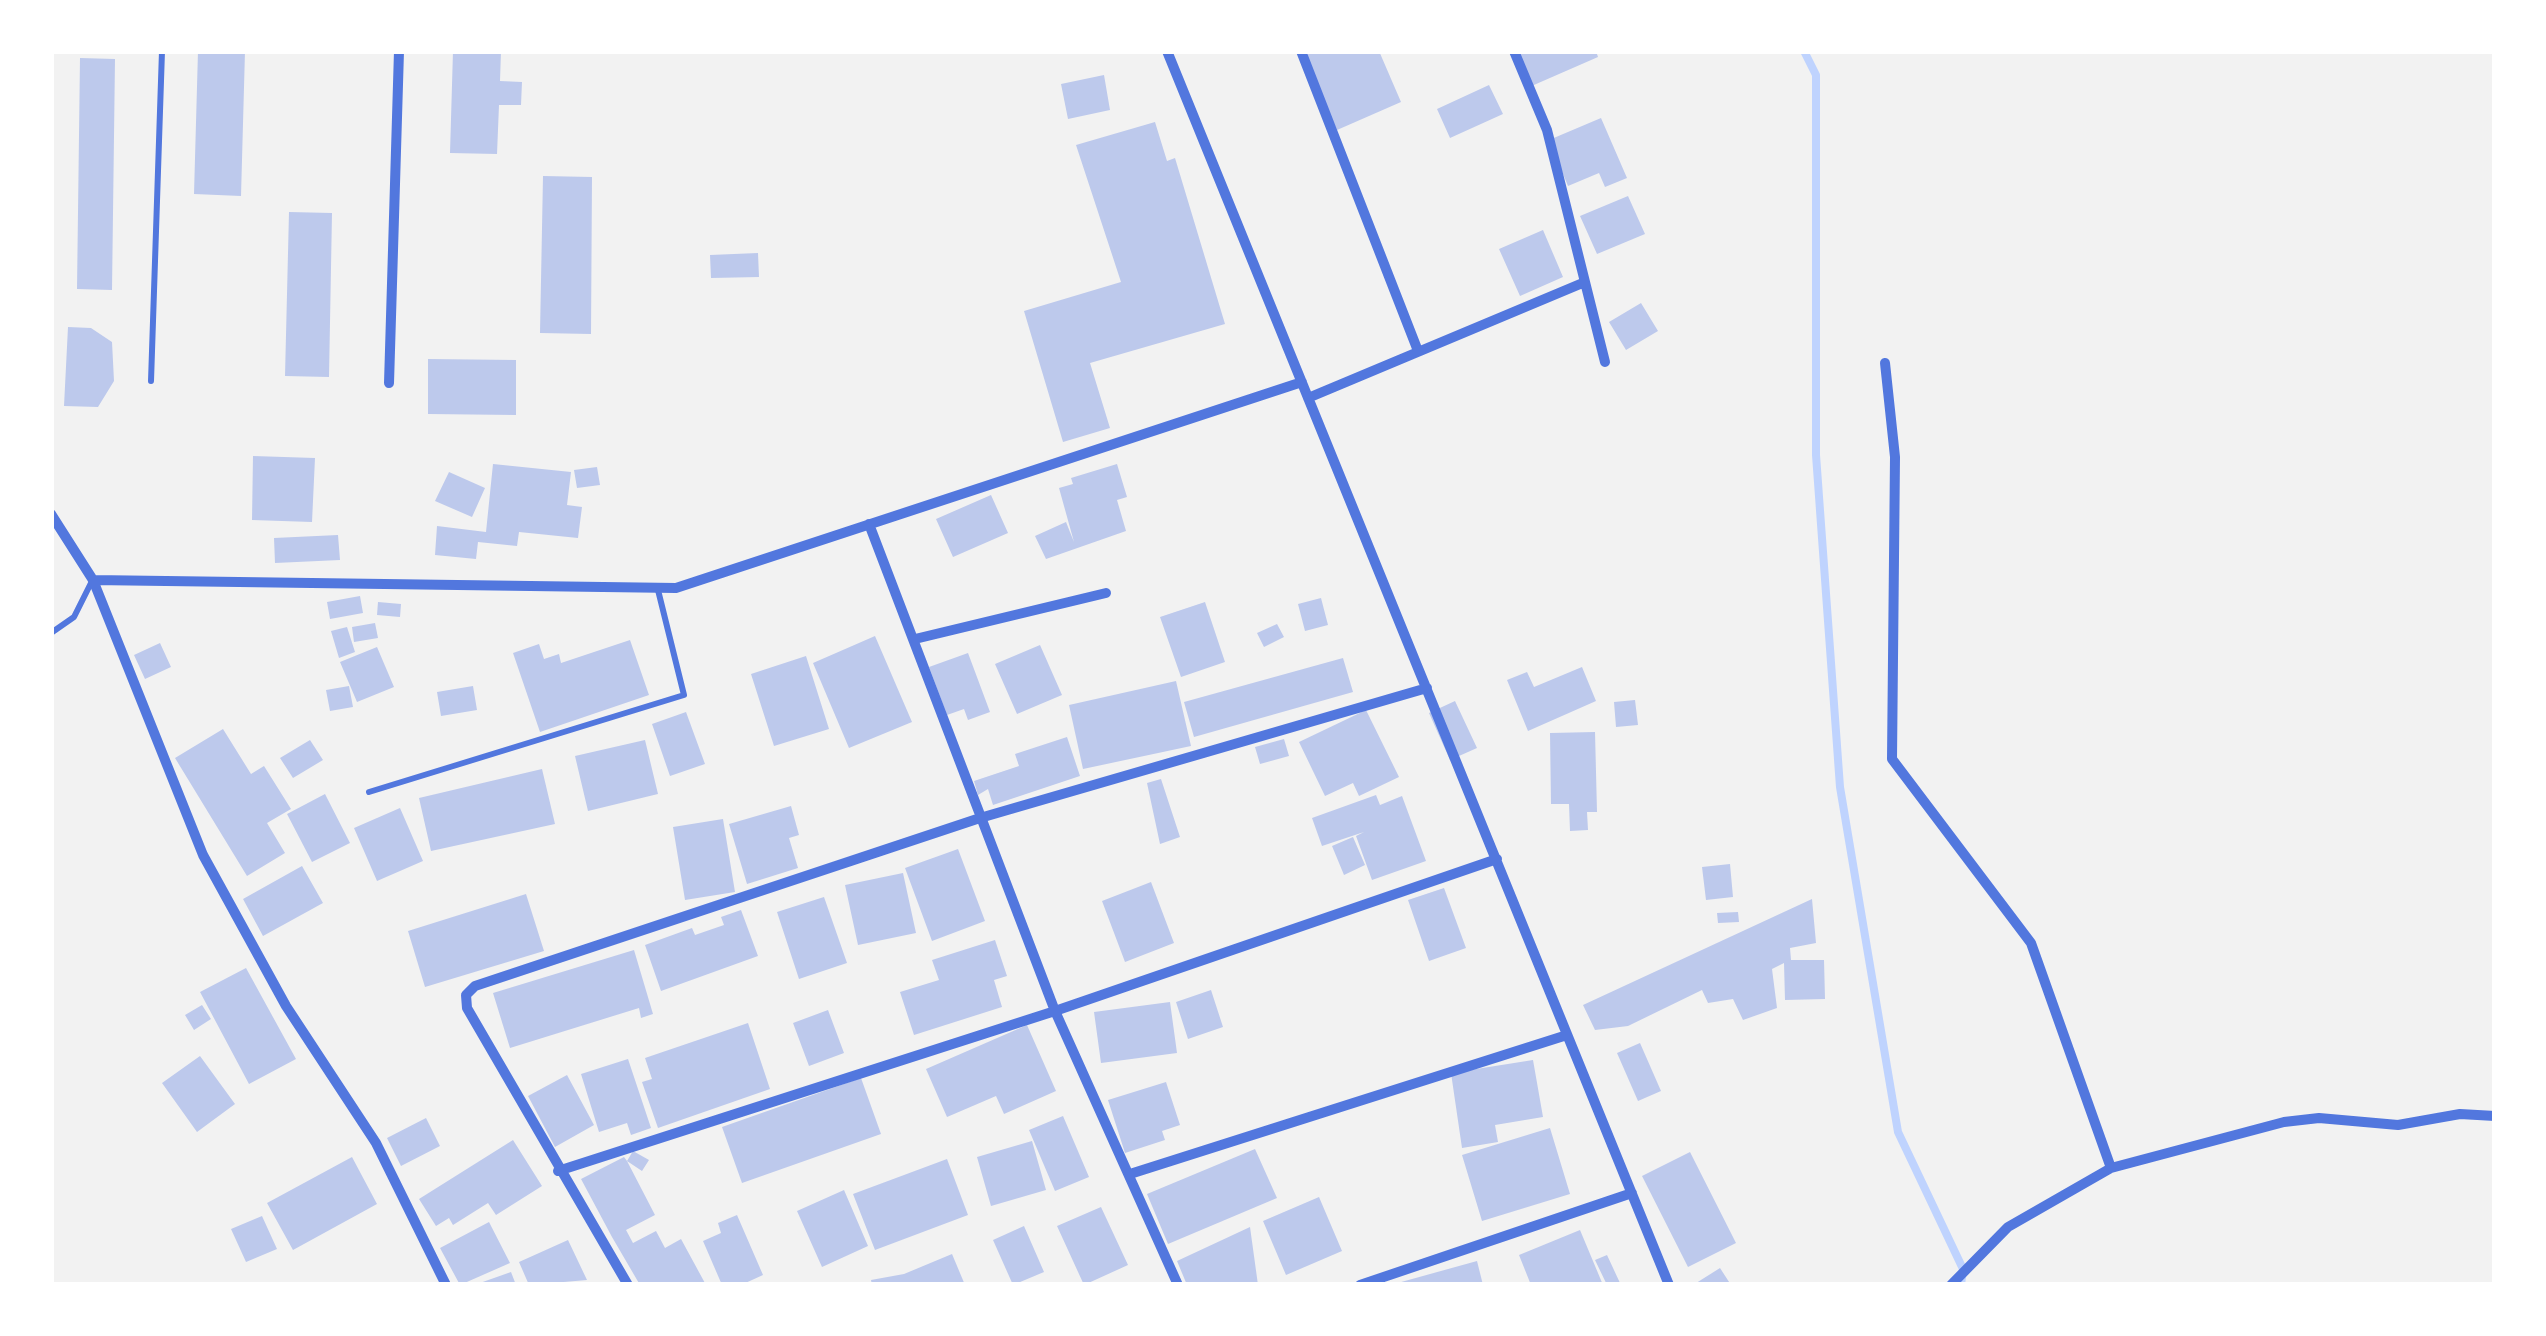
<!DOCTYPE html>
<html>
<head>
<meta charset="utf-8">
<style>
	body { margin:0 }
	#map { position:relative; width:2546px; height:1336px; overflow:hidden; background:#f2f2f2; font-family:"Titillium Web",sans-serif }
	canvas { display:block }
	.frame { position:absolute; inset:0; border:54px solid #fff; pointer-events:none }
</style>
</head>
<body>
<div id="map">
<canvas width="2546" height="1336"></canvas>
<div class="frame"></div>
</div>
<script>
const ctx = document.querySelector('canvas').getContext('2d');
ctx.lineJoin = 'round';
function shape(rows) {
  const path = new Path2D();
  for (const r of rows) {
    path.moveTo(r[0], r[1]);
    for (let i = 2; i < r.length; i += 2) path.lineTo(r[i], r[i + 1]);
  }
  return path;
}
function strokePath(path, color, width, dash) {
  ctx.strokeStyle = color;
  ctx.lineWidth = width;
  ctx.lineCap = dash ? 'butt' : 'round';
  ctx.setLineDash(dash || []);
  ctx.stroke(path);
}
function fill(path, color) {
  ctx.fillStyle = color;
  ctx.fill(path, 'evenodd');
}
strokePath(shape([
	[1804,51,1816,75,1816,455,1840,787,1898,1132,1963,1269,1961,1285]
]), '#bfd3fe', 8);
fill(shape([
	[198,51,245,51,241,196,194,194],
	[453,51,501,51,500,81,522,82,521,105,499,105,497,154,450,153],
	[1315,51,1379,51,1401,102,1337,130,1304,56],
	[1511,51,1596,51,1598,57,1527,88],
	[80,58,115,59,112,290,77,289],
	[1104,75,1110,110,1068,119,1061,84],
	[1489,85,1503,114,1450,138,1437,109],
	[1601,118,1627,178,1605,187,1599,173,1568,186,1549,140],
	[1155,122,1167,161,1175,158,1225,324,1090,363,1110,428,1063,442,1024,311,1121,282,1076,145],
	[543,176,592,177,591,334,540,333],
	[1628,196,1645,234,1597,254,1580,216],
	[289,212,332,213,329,377,285,376],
	[1543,230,1563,277,1520,296,1499,249],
	[758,253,759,277,711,278,710,255],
	[1641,303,1658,331,1626,350,1609,322],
	[68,327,91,328,112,342,114,381,98,407,64,406],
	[428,359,516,360,516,415,428,414],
	[253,456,315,458,312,522,252,520],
	[493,464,571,472,567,505,582,507,578,538,519,532,517,546,478,542,476,559,435,555,437,526,486,532],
	[1117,464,1127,497,1117,500,1126,531,1046,559,1035,536,1066,522,1074,542,1059,488,1073,484,1071,478],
	[597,467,600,485,577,488,574,470],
	[449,472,485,488,472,517,435,501],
	[991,495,1008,533,953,557,936,519],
	[338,535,340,560,275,563,274,538],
	[360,596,363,613,330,619,327,602],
	[1321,598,1328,625,1305,631,1298,604],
	[378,602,401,604,400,617,377,615],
	[1205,602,1225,662,1181,677,1160,617],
	[375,623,378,638,354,642,352,627],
	[1277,624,1284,637,1264,647,1257,633],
	[347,627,355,652,339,658,331,631],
	[875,636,912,722,849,748,813,663],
	[630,640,649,695,540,732,513,653,539,644,544,659,559,654,561,663],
	[160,643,171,667,145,679,134,655],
	[1040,645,1062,695,1017,714,995,664],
	[377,647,394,687,357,702,340,662],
	[968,653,990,712,968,720,964,709,947,715,929,667],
	[806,656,829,729,774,746,751,674],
	[1343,658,1353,692,1194,737,1184,702],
	[1582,667,1596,701,1528,731,1507,680,1527,672,1534,687],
	[1176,681,1191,746,1083,769,1069,705],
	[349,686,353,707,330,711,326,690],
	[473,686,477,710,441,716,437,692],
	[1635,700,1638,725,1616,727,1614,702],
	[1455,701,1477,748,1450,760,1429,713],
	[1366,710,1399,777,1359,796,1353,783,1325,796,1299,742],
	[686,712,705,764,670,776,652,724],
	[223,729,251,774,264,766,291,809,267,823,285,853,247,876,175,758],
	[1595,732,1597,812,1587,812,1588,830,1570,831,1569,804,1551,804,1550,733],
	[1067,737,1080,776,993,805,988,789,978,795,974,781,1019,766,1015,754],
	[1284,739,1289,756,1260,764,1255,747],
	[310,740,323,760,293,778,280,758],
	[645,740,658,794,588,811,575,756],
	[542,769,555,824,431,851,419,798],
	[1161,779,1180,837,1160,844,1147,783],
	[325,794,350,843,312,862,287,814],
	[1376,795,1380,805,1402,796,1426,861,1372,880,1356,836,1364,832,1322,846,1312,818],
	[791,806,799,835,789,838,798,868,747,884,729,824],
	[400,808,423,861,377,881,354,828],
	[723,819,735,892,685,900,673,827],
	[1353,837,1365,865,1344,875,1332,846],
	[958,849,985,921,932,941,905,868],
	[1730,864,1733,897,1706,900,1702,867],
	[302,866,323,903,263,936,243,899],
	[903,873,916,933,858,945,845,885],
	[1151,882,1174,943,1125,962,1102,901],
	[1444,888,1466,948,1429,961,1408,900],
	[526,894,544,951,425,987,408,931],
	[824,897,847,963,799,979,777,912],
	[1812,899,1816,943,1790,948,1791,960,1824,960,1825,999,1785,1000,1784,963,1772,969,1777,1008,1743,1020,1733,999,1708,1003,1702,990,1628,1026,1595,1030,1583,1005],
	[741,910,758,956,661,991,645,945,692,928,695,935,724,925,721,917],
	[1738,912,1739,922,1718,923,1717,913],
	[995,940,1007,976,994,980,1002,1007,914,1035,900,992,939,980,932,960],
	[634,950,653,1014,641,1018,639,1008,510,1048,493,993],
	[246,968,296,1059,249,1084,200,992],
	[1211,990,1223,1027,1188,1039,1176,1002],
	[1170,1002,1177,1053,1101,1063,1094,1012],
	[202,1005,211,1019,194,1030,185,1015],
	[828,1010,844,1053,809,1066,793,1023],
	[748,1023,770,1089,658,1128,642,1082,652,1079,645,1058],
	[1027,1025,1056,1091,1004,1114,996,1096,947,1117,926,1069],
	[1640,1043,1661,1091,1638,1101,1617,1053],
	[200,1056,235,1104,197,1132,162,1083],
	[628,1059,651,1128,631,1135,627,1123,599,1132,581,1074],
	[1533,1060,1543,1117,1495,1125,1498,1142,1462,1148,1451,1073],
	[567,1075,594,1125,555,1147,528,1096],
	[861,1078,881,1134,742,1183,722,1127],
	[1166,1082,1180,1125,1162,1131,1165,1140,1125,1153,1108,1100],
	[1063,1116,1089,1177,1055,1191,1029,1130],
	[426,1118,440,1146,401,1166,387,1138],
	[1550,1128,1570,1194,1482,1221,1462,1155],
	[513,1140,542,1186,496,1215,488,1203,453,1225,449,1218,436,1226,419,1199],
	[1032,1141,1046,1190,991,1206,977,1157],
	[1255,1149,1277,1198,1168,1244,1147,1194],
	[633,1151,649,1160,642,1171,627,1161,655,1215,626,1230,633,1243,656,1231,665,1248,681,1239,706,1285,640,1285,612,1237,581,1179,624,1157,627,1161],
	[1690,1152,1736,1243,1688,1267,1642,1176],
	[352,1157,377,1204,293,1250,267,1203],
	[947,1159,968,1215,875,1250,853,1194],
	[844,1190,868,1246,822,1267,797,1211],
	[1319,1197,1342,1251,1286,1275,1263,1221],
	[1101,1207,1128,1265,1084,1285,1057,1226],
	[737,1215,763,1275,741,1285,722,1285,703,1241,721,1233,718,1223],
	[262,1216,277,1249,246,1262,231,1229],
	[489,1222,510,1263,460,1285,440,1248],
	[1024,1226,1044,1272,1013,1285,993,1240],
	[1250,1227,1258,1285,1187,1285,1177,1261],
	[1580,1230,1603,1285,1531,1285,1519,1255],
	[568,1240,587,1280,529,1285,519,1262],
	[952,1254,965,1285,872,1285,871,1280,904,1274],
	[1607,1255,1620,1283,1614,1285,1607,1285,1595,1260],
	[1477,1261,1483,1285,1394,1285,1394,1284],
	[1720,1268,1731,1285,1693,1285],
	[511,1272,516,1285,478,1285,477,1284]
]), '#bdc9ec');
strokePath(shape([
	[151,381,162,51],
	[51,633,74,617,92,581],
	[369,792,684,695,658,590]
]), '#5277de', 6);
strokePath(shape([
	[1167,51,1669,1285],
	[1301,51,1418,351],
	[1514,51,1547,130,1605,362],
	[1885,363,1895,457,1892,759,2031,943,2111,1168],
	[389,383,399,51],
	[1308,398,1585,282],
	[51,514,93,580,203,855,286,1006,376,1143,446,1285],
	[869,524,1055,1011,1178,1285],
	[93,580,676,588,1302,382],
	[915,639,1106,593],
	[558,1171,1055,1011,1497,859],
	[1130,1174,1567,1035],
	[628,1285,467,1008,466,995,475,986,980,818,1427,688],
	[1360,1285,1632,1193],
	[1951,1285,2008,1227,2111,1168,2284,1122,2319,1118,2398,1125,2460,1114,2495,1116]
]), '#5277de', 10);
</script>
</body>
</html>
